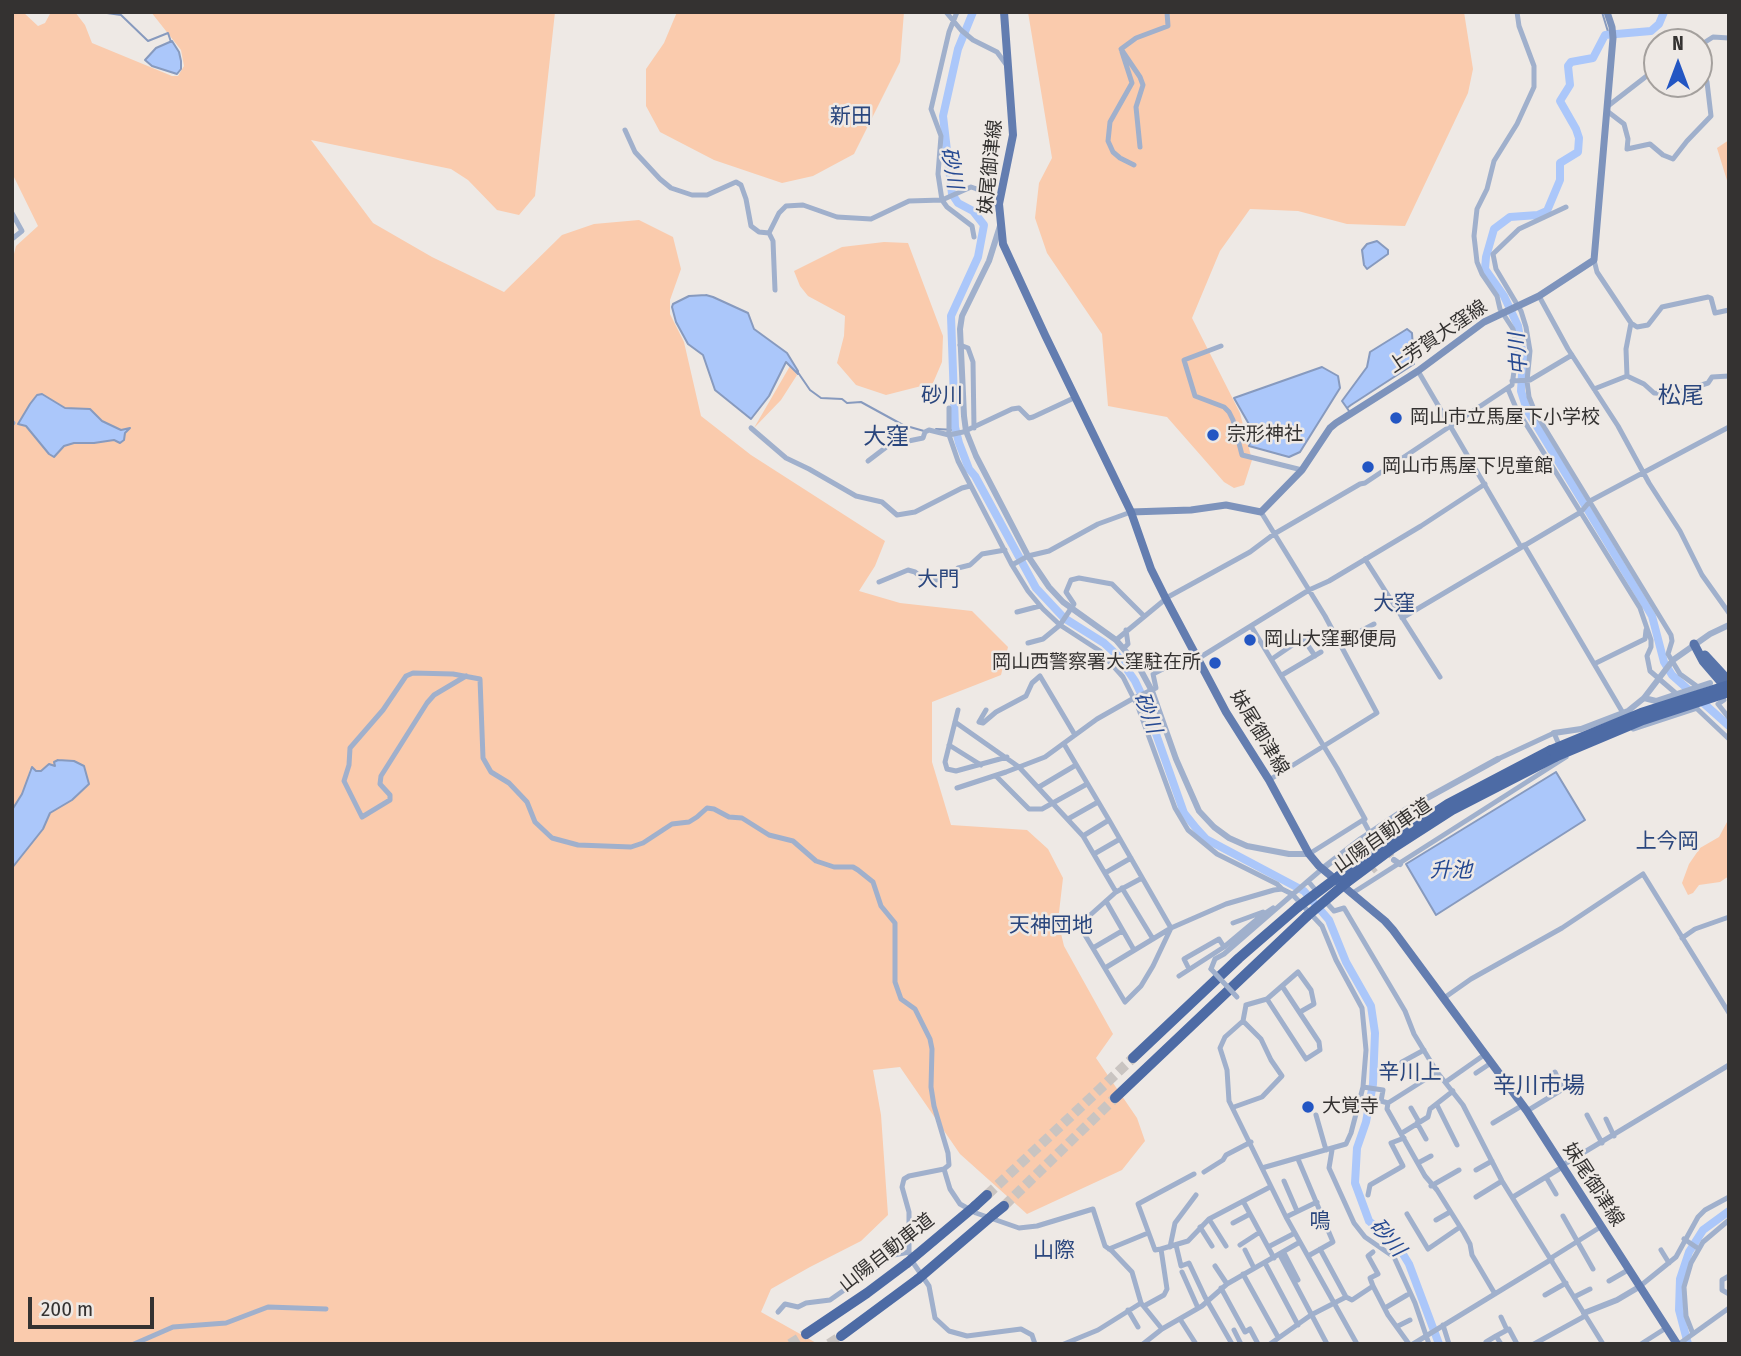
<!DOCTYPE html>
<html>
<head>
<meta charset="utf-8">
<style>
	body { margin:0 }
	#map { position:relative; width:1741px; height:1356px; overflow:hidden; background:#eee9e5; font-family:"Fira Sans Condensed",sans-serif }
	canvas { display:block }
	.frame { position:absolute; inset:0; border:14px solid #343231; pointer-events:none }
	.north { position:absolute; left:1643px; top:28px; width:70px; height:70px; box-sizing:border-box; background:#eee9e5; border:2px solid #a4a09d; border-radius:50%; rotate:0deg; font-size:19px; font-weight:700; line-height:28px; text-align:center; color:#343231 }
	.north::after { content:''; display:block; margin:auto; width:24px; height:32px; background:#2356c3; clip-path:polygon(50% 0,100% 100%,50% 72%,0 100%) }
	.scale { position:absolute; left:28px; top:1297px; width:126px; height:32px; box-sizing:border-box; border:4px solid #343231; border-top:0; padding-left:9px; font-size:21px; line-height:24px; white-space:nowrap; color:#343231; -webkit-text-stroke:5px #eee9e5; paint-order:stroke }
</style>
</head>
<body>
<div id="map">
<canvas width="1741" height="1356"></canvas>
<div class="frame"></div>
<div class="north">N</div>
<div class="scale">200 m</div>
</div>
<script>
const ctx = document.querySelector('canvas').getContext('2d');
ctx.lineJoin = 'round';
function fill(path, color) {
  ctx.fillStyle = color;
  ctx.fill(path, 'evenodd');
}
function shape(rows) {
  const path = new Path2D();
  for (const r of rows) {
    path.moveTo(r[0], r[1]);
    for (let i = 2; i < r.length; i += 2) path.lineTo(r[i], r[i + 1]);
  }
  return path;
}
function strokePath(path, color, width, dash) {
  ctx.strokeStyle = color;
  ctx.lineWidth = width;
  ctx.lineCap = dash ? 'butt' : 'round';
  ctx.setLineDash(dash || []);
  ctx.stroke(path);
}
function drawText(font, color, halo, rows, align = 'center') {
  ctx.font = font + ' "Fira Sans Condensed","Noto Sans JP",sans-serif';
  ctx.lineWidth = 5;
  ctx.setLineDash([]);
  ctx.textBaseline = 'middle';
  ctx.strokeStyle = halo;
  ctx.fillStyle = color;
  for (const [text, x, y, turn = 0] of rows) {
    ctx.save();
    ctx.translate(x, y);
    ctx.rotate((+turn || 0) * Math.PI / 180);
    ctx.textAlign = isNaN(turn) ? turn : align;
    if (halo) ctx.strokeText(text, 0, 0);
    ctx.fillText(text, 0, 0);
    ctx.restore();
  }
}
fill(shape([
	[12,12,23,12,38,26,45,23,51,12,75,12,85,25,92,43,172,76,178,76,184,66,181,50,151,12,555,12,535,196,519,215,497,210,468,180,451,169,311,140,373,223,432,257,504,292,562,235,594,224,639,220,673,237,681,269,670,300,670,314,684,342,701,416,751,455,885,541,875,566,859,591,900,603,972,611,1008,647,1001,675,932,702,932,762,951,825,1027,830,1048,849,1063,878,1058,921,1064,946,1113,1034,1096,1058,1137,1118,1145,1141,1122,1170,1027,1214,960,1154,900,1067,873,1070,881,1115,888,1215,861,1241,810,1267,771,1289,761,1312,818,1344,12,1344,12,868,35,839,50,813,72,800,89,785,84,766,69,760,55,761,55,766,41,771,30,769,25,788,12,810,12,262,16,246,38,226,12,173],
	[42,394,65,408,90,409,101,421,121,430,127,428,129,430,117,442,110,440,94,443,74,443,64,446,54,457,49,454,26,426,19,423,30,404],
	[677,12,904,12,900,62,854,154,813,176,782,183,714,160,660,132,646,106,646,69,664,43],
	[1028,12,1464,12,1473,69,1468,93,1405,226,1347,224,1298,211,1250,209,1220,251,1192,318,1240,413,1252,460,1244,485,1234,488,1224,482,1167,417,1108,406,1102,334,1047,253,1035,218,1039,183,1052,158],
	[1729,140,1729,187,1717,148],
	[884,242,908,243,943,336,942,362,933,383,886,395,856,385,837,363,844,336,845,316,808,296,800,286,794,271,842,247],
	[790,366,797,375,781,400,754,428],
	[1727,822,1729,822,1729,876,1720,882,1699,885,1693,893,1688,895,1682,883,1689,864,1700,848,1719,837]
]), '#facbad');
const water = shape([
	[172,41,179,52,181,61,181,69,177,74,152,66,145,60,156,48,172,41],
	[1377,241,1388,250,1388,254,1367,269,1364,265,1362,250,1367,244,1377,241],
	[706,295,713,297,748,313,754,329,787,353,798,371,798,374,786,362,769,396,751,419,715,390,703,355,688,344,676,322,672,307,673,304,689,296,706,295],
	[1407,329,1412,333,1414,364,1351,405,1347,408,1349,411,1342,401,1367,367,1370,352,1407,329],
	[1322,367,1338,376,1340,388,1300,452,1289,457,1249,446,1252,436,1250,426,1234,398,1322,367],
	[42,394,65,408,90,409,102,421,121,430,130,428,125,433,124,440,120,443,114,440,94,443,74,443,64,446,54,457,49,454,26,426,18,424,30,404,37,395,42,394],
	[58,760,74,761,84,766,89,784,72,800,50,813,43,829,12,868,12,810,22,794,32,767,36,771,41,771,49,764,55,766,54,762,58,760],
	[1556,772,1585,820,1436,915,1406,864,1556,772]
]);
fill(water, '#abc7fa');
strokePath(water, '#879abe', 2);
strokePath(shape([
	[100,12,121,15,148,41,168,33,171,42],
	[1602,12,1609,35],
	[797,371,810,390,821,398,842,399,847,403,861,402,903,425,924,431],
	[936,429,956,430]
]), '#879abe', 2);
strokePath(shape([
	[973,12,958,49,943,116,952,194,958,203,973,211,984,225,978,257,951,316,955,427,959,443,969,469,975,476,1036,588,1064,618,1104,643,1117,655,1135,681,1144,700,1184,813,1196,828,1206,839,1304,891,1329,920,1346,962,1371,1006,1375,1033,1373,1084,1366,1122,1357,1148,1355,1183,1369,1221,1398,1246,1409,1264,1439,1344],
	[1664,12,1659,24,1651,31,1605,35,1593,58,1571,62,1568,66,1570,85,1560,101,1576,129,1579,138,1578,152,1560,163,1560,180,1547,211,1538,215,1510,217,1494,229,1486,257,1485,269,1504,296,1518,326,1523,357,1521,391,1527,410,1646,606,1652,616,1664,662,1672,675,1729,726],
	[1688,1344,1679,1310,1680,1279,1689,1252,1703,1230,1729,1211]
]), '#abc7fa', 8);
strokePath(shape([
	[1358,851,1376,872]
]), '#c9c4c1', 5, [5, 2.5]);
strokePath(shape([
	[1378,837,1394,860]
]), '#c9c4c1', 6, [6, 3]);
strokePath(shape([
	[987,1195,1133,1058],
	[1004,1206,1115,1098],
	[790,1344,806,1334],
	[829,1344,841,1336]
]), '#c9c4c1', 10, [10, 5]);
strokePath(shape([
	[946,12,961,30,973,40,997,52,1008,67],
	[957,12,949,32,931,109,941,136,938,174,942,200,947,207,972,226,974,237],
	[1699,46,1713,37,1729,38],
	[1122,52,1132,83,1110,122,1108,141,1113,152,1120,158,1134,165],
	[1608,106,1657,68],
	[1607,111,1624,124,1628,139,1627,149,1650,144,1663,155,1673,159,1687,141,1711,116,1707,82,1699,63],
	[625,130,635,152,660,179,671,188,692,195,707,195,736,182,741,185,746,199,751,226,759,232,769,233],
	[1140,147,1136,107,1143,85,1140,77,1121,49,1136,38,1168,26,1167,12],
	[1566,207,1519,229,1493,254,1496,269,1521,311,1526,327,1530,351,1527,381,1529,397,1535,412,1671,635,1672,641,1668,654,1680,674,1698,687],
	[12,213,22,231,12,239],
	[1594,260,1597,272,1631,323,1637,327,1648,325,1662,307,1708,297,1711,298,1715,313,1729,310],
	[775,290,773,241,769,233,779,213,786,206,803,205,837,217,871,219,909,201,942,200,971,187,977,189,988,203,999,204],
	[1539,296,1568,349,1618,426,1649,483,1680,531,1702,575,1729,613],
	[960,345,968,348,973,362,974,428],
	[1221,346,1184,360,1195,396,1224,407,1229,412,1233,420,1242,455,1302,470],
	[1418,371,1521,547],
	[1627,376,1626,349,1631,323],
	[1512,381,1530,380,1572,355],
	[1508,389,1516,408,1640,608,1651,640,1651,647,1647,656,1650,671,1679,696],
	[1594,389,1627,376,1644,384,1654,393,1673,394,1708,383,1712,377,1729,376],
	[949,408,949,435,958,461,1012,565,1028,591,1043,609,1060,625,1100,651,1123,677,1138,707,1175,808,1188,830,1217,854,1277,884,1282,889],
	[12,422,13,423],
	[751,428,786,458,809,469,856,496,882,502,897,515,915,512,962,488,970,486],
	[868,461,889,445,923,438,925,432,929,430,949,435,963,432,1012,409,1019,408,1029,418,1033,417,1076,397],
	[1261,512,1325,616,1377,713,1269,780],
	[1524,545,1623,713],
	[1365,559,1440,677],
	[1012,565,1028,556,1049,551,1098,524,1131,512],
	[879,582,908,570,915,572,923,579,936,580,949,576,958,568,970,565,982,554,1005,550],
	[1017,612,1040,606],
	[1402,618,1581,512,1590,501,1729,427],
	[1251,626,1337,768,1365,819,1363,820,1370,833],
	[1303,638,1315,656],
	[1116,640,1168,597,1250,552,1274,534,1360,484,1365,483,1512,385,1517,351,1513,329,1500,309,1497,296,1482,274,1477,262,1474,236,1477,209,1487,189,1494,161,1517,124,1534,87,1534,66,1519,26,1517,12],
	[1340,642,1374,624],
	[1028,643,1043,639,1060,625,1074,604,1066,592,1071,580,1079,578,1112,584,1144,616],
	[1124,648,1128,644,1126,630],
	[1199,658,1309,590,1329,581,1421,526,1485,484],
	[1272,659,1310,633],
	[1594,664,1645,639,1646,630],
	[1282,675,1321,652],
	[466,676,434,695,427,703,381,776,380,784,390,795,390,800,362,817,344,781,349,765,350,748,383,710,406,676,413,673,453,674,480,679,483,758,491,772,509,783,527,802,535,822,552,838,578,845,631,847,643,843,672,824,689,822,697,817,707,808,714,809,729,817,742,818,769,835,793,841,816,861,834,867,853,867,858,870,873,882,881,906,895,923,895,982,901,999,915,1009,930,1039,932,1049,931,1087,934,1106,948,1153,949,1165,944,1169,950,1189,960,1204,976,1213,1019,1228,1037,1226,1093,1209,1105,1246,1112,1251,1132,1272,1141,1303,1162,1329],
	[1722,695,1724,700,1718,704,1729,718],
	[1693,705,1729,739],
	[958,710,945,762,947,769,956,771,1007,757],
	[986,710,979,722,983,723,996,712,1026,696,1032,683,1040,676,1075,735],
	[955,722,1019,767,1083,836,1116,892],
	[1633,729,1697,708],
	[1064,744,1109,820,1171,928,1153,966,1141,986,1125,1002,1079,925,1116,892,1142,878],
	[949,745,981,765],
	[1498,759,1554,733,1560,747],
	[996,776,1029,809,1042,809,1087,784],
	[1039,787,1076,765],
	[957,788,1006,772,1045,757,1097,719,1134,698,1156,688,1153,674,1196,652],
	[1068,819,1098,802],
	[1083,836,1109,820],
	[1094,854,1120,839],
	[1309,854,1363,820],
	[1105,873,1131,858],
	[1122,888,1153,939],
	[1318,893,1308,881,1322,869],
	[1351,894,1566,757],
	[1106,901,1134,950],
	[1325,901,1334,911,1344,908,1405,1011,1414,1034,1437,1072,1463,1105,1502,1181,1603,1344],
	[1233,923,1263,912],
	[1682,938,1695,929,1729,917],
	[1093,948,1122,931],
	[1105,968,1171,928,1226,904,1274,890,1282,889,1292,894,1322,926,1336,960,1362,1008,1366,1050,1363,1087,1351,1133,1346,1144,1262,1168],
	[1189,969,1184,959,1219,939,1224,947],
	[1211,969,1215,959,1224,954,1308,881],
	[1179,976,1224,947,1261,916,1273,908],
	[1444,998,1471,979,1562,928,1643,874,1729,1013],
	[1267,999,1306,1059,1320,1050,1319,1042,1282,986],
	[1246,1005,1243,1021,1225,1037,1220,1048,1227,1070,1229,1101,1286,1217,1357,1344],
	[1246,1005,1267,999,1298,972,1311,990,1314,1004,1300,1012],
	[1402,1062,1424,1050],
	[1476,1073,1491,1063],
	[1447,1081,1484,1055],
	[1363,1087,1383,1090,1381,1101,1388,1103,1387,1109,1425,1176,1437,1190,1464,1233,1470,1244,1472,1255,1495,1294],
	[1388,1103,1437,1072],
	[1437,1105,1457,1145],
	[1234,1107,1262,1097,1282,1076,1271,1060,1261,1039,1243,1021],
	[1411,1108,1419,1122],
	[1527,1111,1563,1089,1555,1072],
	[1316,1115,1326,1150],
	[1587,1115,1602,1143],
	[1606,1119,1614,1136],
	[1417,1123,1426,1139],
	[1493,1123,1523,1105],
	[1402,1133,1428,1117,1430,1109,1453,1091],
	[1332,1150,1329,1168,1354,1223,1365,1237,1394,1257,1415,1303,1429,1344],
	[1298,1159,1333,1242,1308,1256],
	[1418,1163,1431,1156],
	[1563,1165,1729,1065],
	[944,1169,909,1176,904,1179,902,1187,909,1212,909,1252,914,1264,929,1286,935,1318,949,1331,967,1336,1021,1329,1032,1335,1035,1344],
	[1476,1170,1492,1161],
	[1204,1172,1223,1160,1226,1155,1251,1142],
	[1546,1177,1556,1194],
	[1284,1181,1297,1211],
	[1431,1186,1459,1170],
	[1368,1195,1370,1185,1403,1166,1391,1143,1404,1138],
	[1476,1197,1502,1181],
	[1513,1197,1564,1166],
	[1243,1201,1274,1258],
	[1407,1214,1428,1249,1460,1227],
	[1563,1216,1593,1269],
	[1286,1217,1317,1202],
	[1209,1219,1226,1246],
	[1436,1220,1450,1212],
	[1233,1223,1250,1214],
	[1200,1227,1212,1246],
	[1684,1239,1699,1249],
	[1176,1245,1181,1266,1189,1263,1205,1297,1232,1344],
	[1240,1245,1260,1232],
	[1170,1247,1175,1223,1196,1195],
	[1268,1247,1295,1233],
	[1109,1249,1148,1233],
	[1161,1249,1155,1250,1138,1204,1194,1174],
	[1320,1249,1346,1297],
	[1245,1250,1254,1268],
	[1661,1250,1669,1263],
	[1373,1252,1368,1256,1378,1274,1370,1278,1373,1286,1388,1315,1409,1344],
	[1284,1253,1298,1280],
	[1280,1255,1327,1344],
	[1551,1258,1602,1226],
	[1265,1263,1298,1325],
	[1215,1266,1227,1284],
	[1182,1272,1198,1308],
	[1243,1274,1278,1337],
	[1729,1276,1722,1280,1722,1290,1729,1294],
	[1609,1281,1628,1270],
	[1639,1287,1676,1257,1698,1217,1705,1210,1729,1197],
	[1221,1288,1245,1332,1250,1329,1258,1344],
	[1545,1295,1566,1283],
	[1574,1297,1590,1289],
	[1144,1306,1164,1295,1167,1289,1161,1249,1188,1241,1209,1219,1270,1187],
	[1385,1308,1407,1295],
	[1128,1310,1138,1327],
	[778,1312,785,1304,798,1307,806,1303,830,1300,894,1255,909,1252],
	[1501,1317,1507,1330],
	[1180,1319,1196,1344],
	[1443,1325,1449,1344],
	[1398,1326,1410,1320],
	[1234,1330,1241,1344],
	[1693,1334,1686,1316,1684,1287,1691,1263,1703,1242,1729,1220],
	[1496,1336,1509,1329,1517,1344],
	[1486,1342,1496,1336,1501,1344],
	[134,1344,173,1327,226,1323,268,1307,326,1309],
	[1064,1344,1098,1330,1141,1303],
	[1143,1344,1162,1329,1202,1306,1227,1284,1300,1242],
	[1270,1344,1311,1315,1346,1297,1352,1300,1373,1286],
	[1413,1344,1552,1259],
	[1534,1344,1585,1316],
	[1641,1344,1666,1328],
	[1679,1344,1729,1308]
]), '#a0b0cc', 5);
strokePath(shape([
	[1000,226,989,261,962,316,960,329,964,416,966,431,976,456,1028,556,1049,587,1063,602,1116,640,1139,667,1152,691,1176,759,1199,811,1214,827,1229,838,1247,846,1289,854,1309,854],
	[1644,698,1656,701,1710,683],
	[1554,733,1581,729,1628,711,1644,698,1673,660,1710,634,1729,625],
	[1394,860,1400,864],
	[1322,869,1361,839,1398,814,1498,759],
	[1584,1313,1617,1300,1639,1287]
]), '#a0b0cc', 6);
strokePath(shape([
	[1131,512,1191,510,1226,505,1261,512,1302,470,1330,428,1336,423,1418,371,1484,322,1539,296,1594,260,1613,38,1612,27,1607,12]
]), '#7d93bc', 7);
strokePath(shape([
	[1004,12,1013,135,999,204,1003,244,1045,335,1131,512,1151,569,1166,599,1226,712,1269,780,1309,854,1319,866,1385,921,1393,930,1527,1111,1677,1344]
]), '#637db0', 8);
strokePath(shape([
	[1694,644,1703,661,1728,690],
	[1705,655,1729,681]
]), '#5874aa', 9);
strokePath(shape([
	[1339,876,1448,804,1551,750],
	[1346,883,1393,848,1452,810,1555,757],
	[1133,1058,1239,958,1298,907],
	[1115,1098,1307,916],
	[975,1206,987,1195],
	[994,1214,1004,1206],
	[806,1334,867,1293,907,1263],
	[841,1336,918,1279]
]), '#4d6ba5', 10);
strokePath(shape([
	[1211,969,1237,997]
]), '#a0b0cc', 5);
strokePath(shape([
	[1551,750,1641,713,1729,685],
	[1555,757,1643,720,1729,692],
	[1298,907,1339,876],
	[1307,916,1346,883],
	[907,1263,975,1206],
	[918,1279,994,1214]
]), '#4d6ba5', 10);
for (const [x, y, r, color] of [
	[1396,418,7,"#2356c3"],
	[1213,435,7,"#2356c3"],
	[1368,467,7,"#2356c3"],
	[1250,640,7,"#2356c3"],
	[1215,663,7,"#2356c3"],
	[1308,1107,7,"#2356c3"]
]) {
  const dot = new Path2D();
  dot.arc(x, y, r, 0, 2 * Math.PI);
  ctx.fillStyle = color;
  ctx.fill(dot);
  strokePath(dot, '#eee9e5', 2.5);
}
drawText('19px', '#343231', '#eee9e5', [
	["妹尾御津線",991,167,-84],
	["上芳賀大窪線",1438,337,-34],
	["妹尾御津線",1259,733,59],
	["山陽自動車道",1383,836,-35],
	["妹尾御津線",1593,1185,57],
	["山陽自動車道",887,1253,-38]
]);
drawText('19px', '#343231', '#eee9e5', [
	["岡山市立馬屋下小学校",1410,418],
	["宗形神社",1227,435],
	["岡山市馬屋下児童館",1382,467],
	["岡山大窪郵便局",1264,640],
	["岡山西警察署大窪駐在所",1201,663,"right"],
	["大覚寺",1322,1107]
], 'left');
drawText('21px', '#2a467d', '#eee9e5', [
	["新田",851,117],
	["砂川",942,396],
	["大門",938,580],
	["大窪",1394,604],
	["上今岡",1667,842],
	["天神団地",1051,926],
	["辛川上",1410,1073],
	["鳴",1320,1222],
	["山際",1054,1251]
]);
drawText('italic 21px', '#254992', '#eee9e5', [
	["砂川",951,168,80],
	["中川",1519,354,-94],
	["砂川",1147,713,70],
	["升池",1451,871],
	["砂川",1387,1238,50]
]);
drawText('23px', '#2a467d', '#eee9e5', [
	["松尾",1681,397],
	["大窪",886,438],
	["辛川市場",1539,1087]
]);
</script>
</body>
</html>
